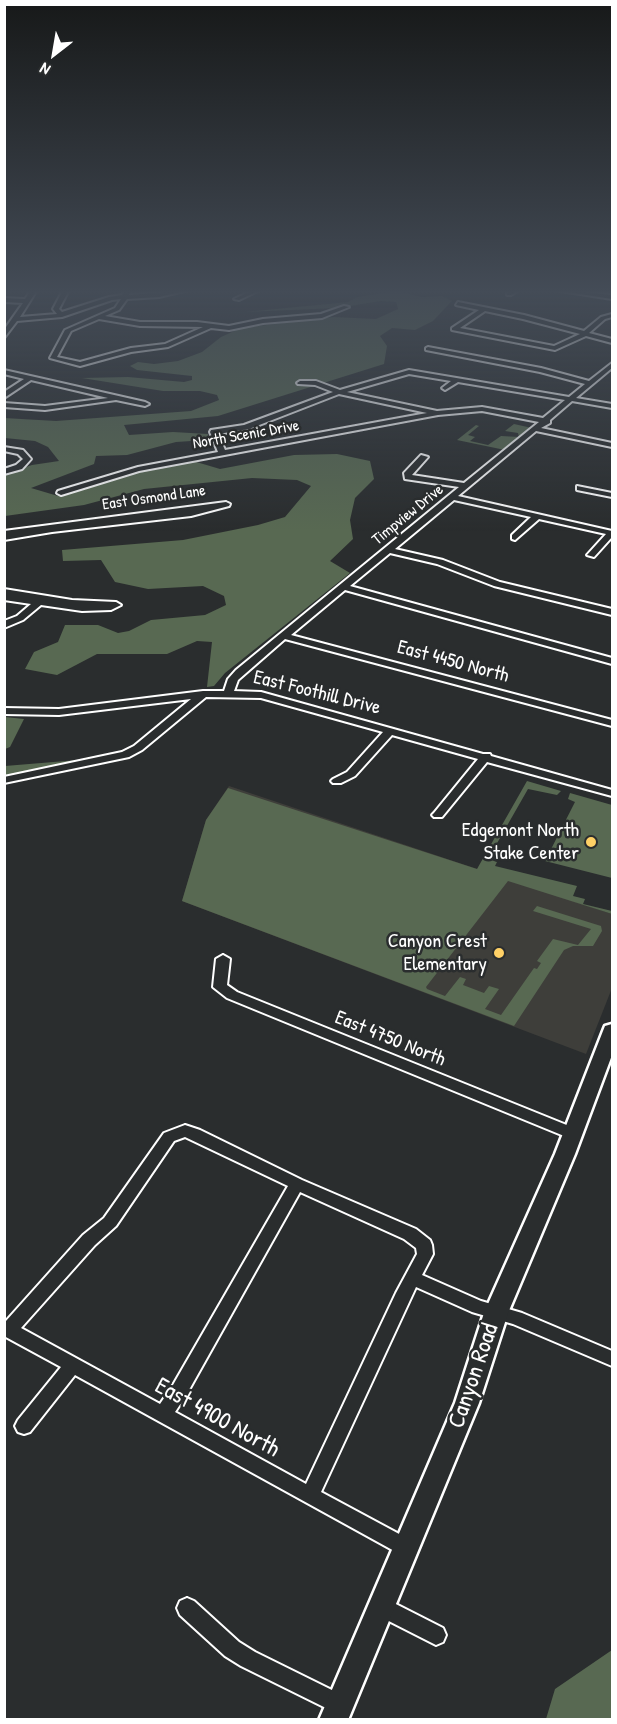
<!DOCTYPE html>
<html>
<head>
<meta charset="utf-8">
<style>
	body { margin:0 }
	#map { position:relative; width:617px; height:1724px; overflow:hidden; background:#2a2d2e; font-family:"Patrick Hand",sans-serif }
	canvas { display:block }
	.frame { position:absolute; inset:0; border:6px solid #fff; pointer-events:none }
	.north { position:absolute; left:24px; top:24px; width:60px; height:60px; -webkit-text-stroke:4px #2a2d2e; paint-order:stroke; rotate:211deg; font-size:16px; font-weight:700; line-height:24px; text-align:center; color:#fff }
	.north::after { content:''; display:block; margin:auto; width:21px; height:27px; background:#fff; clip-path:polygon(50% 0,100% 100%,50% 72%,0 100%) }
</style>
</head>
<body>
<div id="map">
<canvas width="617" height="1724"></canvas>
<div class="frame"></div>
<div class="north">N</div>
</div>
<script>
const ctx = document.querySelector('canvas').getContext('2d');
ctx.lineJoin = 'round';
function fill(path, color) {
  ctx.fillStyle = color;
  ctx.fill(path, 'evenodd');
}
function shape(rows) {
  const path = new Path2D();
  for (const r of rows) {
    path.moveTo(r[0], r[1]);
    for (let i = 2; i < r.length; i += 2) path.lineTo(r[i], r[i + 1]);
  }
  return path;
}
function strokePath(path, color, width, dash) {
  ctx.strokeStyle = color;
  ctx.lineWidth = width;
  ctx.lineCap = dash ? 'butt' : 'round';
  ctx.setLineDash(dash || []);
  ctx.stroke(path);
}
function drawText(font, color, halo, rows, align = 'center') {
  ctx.font = font + ' "Patrick Hand",sans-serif';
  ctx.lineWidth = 5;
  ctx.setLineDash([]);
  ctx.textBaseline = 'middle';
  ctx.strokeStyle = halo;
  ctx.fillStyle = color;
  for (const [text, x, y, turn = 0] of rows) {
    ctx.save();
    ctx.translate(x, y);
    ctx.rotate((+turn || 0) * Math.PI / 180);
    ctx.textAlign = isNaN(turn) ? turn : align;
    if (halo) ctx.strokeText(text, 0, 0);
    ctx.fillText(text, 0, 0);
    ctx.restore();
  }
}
fill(shape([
	[229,786,612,914,612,988,586,1054,182,901,206,820]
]), '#3e3e3a');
fill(shape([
	[396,291,422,297,442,296,452,301,433,321,415,330,392,328,380,336,387,346,384,364,218,416,124,425,129,435,173,432,208,434,207,440,176,442,127,455,96,456,94,464,31,488,58,496,145,470,193,461,220,469,294,455,337,454,370,461,374,479,355,498,350,520,353,539,330,561,350,573,225,673,214,686,207,687,212,642,197,641,167,654,97,654,57,675,25,669,34,652,58,642,65,625,98,625,118,633,129,631,151,620,205,615,226,605,224,596,203,586,148,589,115,582,101,560,63,561,62,550,183,540,258,525,285,517,311,486,297,480,252,478,144,489,84,505,5,516,5,474,32,465,59,461,48,447,35,441,5,438,4,418,56,421,191,411,219,400,217,395,200,391,163,391,82,378,128,377,184,382,192,380,192,376,137,370,130,366,138,362,154,364,178,361,202,352,221,337,241,328,334,317,376,319,398,309,396,302,381,301,338,308,245,312,348,302,357,297],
	[514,424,532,428,505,450,457,440,476,425,479,426,468,435,475,437,470,441,488,445,501,436,519,437,518,433,505,431],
	[5,717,24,719,10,747,5,749],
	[114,757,5,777,5,766],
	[527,781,561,791,557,795,528,789,488,859,497,862,495,866,577,886,573,896,585,899,583,904,612,911,612,914,508,881,426,987,427,989,445,996,460,977,466,979,463,985,484,993,489,986,499,989,485,1009,501,1015,534,968,537,969,541,963,537,961,553,939,578,945,591,929,533,911,537,906,601,926,602,931,593,946,573,946,564,950,514,1026,182,901,206,820,228,788,477,869],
	[570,793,612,805,612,878,545,861,575,802,568,799],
	[612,1650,612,1719,546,1719,555,1689]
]), '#586952');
const minor = shape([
	[31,290,37,290,20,317,57,314,53,309,63,290,69,290,59,309,62,312,109,297,122,295,125,290,131,290,129,295,189,290,159,297,127,299,119,310,105,316,140,322,197,322,229,326,263,319,321,314,344,306,349,307,322,318,263,323,229,330,211,328,168,347,131,352,80,366,50,358,65,330,115,308,121,299,112,300,62,317,17,321,4,338,4,330,23,303,4,302,4,298,25,299,31,290],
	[99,319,140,326,203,327,165,344,131,348,80,362,57,357,71,331,99,319],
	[253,290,260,290,239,300,234,299,253,290],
	[512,290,519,290,511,295,507,295,507,293,512,290],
	[554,290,568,290,612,295,612,299,554,290],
	[458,302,524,315,584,331,601,317,612,314,612,317,605,319,589,333,612,339,612,343,586,336,555,350,452,330,452,328,479,310,456,305,458,302],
	[485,311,523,319,580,334,554,346,460,328,485,311],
	[428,347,541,368,589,381,612,363,612,368,576,398,612,404,612,408,572,401,550,420,550,423,541,428,612,443,612,447,536,431,458,496,612,531,612,537,594,557,587,555,606,534,539,519,515,540,512,539,512,535,531,517,454,500,395,549,443,560,500,582,612,609,612,615,494,586,437,564,390,553,350,586,612,658,612,664,345,590,291,635,612,720,612,726,285,639,238,680,234,691,261,692,483,754,490,754,491,756,612,790,612,796,487,762,442,817,434,817,432,815,434,813,478,759,392,735,355,776,341,783,333,783,331,781,333,779,347,772,383,732,261,698,206,697,142,750,129,757,4,783,4,777,122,752,134,746,191,699,59,715,4,714,4,708,59,709,203,691,224,691,228,679,236,670,459,487,405,479,404,473,421,455,428,457,412,475,464,483,539,422,482,411,438,415,139,471,61,495,57,493,58,491,138,467,218,452,210,432,211,430,244,425,333,392,315,385,298,384,297,383,300,381,316,381,340,390,409,370,569,397,585,384,540,372,426,350,426,348,428,347],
	[409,374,451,381,442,388,445,390,458,382,565,400,543,418,482,407,437,411,347,392,409,374],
	[339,394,427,413,225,450,218,434,249,429,339,394],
	[4,370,145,402,149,404,145,406,116,400,45,410,4,407,4,403,45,406,108,398,31,380,4,398,4,392,24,379,4,374,4,370],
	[4,447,23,450,31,459,22,469,4,474,4,469,16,465,23,459,18,454,4,451,4,447],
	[577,486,612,493,612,497,577,490,577,486],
	[226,502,230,504,229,506,191,516,52,532,4,540,4,531,226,502],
	[4,589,72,600,116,602,121,605,111,610,82,611,41,605,23,620,4,628,4,621,17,616,31,604,4,600,4,589],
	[223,955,230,959,227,985,237,992,579,1130,581,1134,579,1138,574,1140,569,1138,227,998,213,987,216,959,223,955],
	[185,1125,200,1130,302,1180,416,1229,430,1240,432,1245,433,1254,422,1275,481,1301,522,1313,612,1351,612,1366,513,1324,472,1312,416,1287,321,1492,414,1542,417,1549,414,1556,407,1558,75,1375,30,1432,24,1434,18,1432,15,1426,18,1420,61,1367,4,1336,4,1320,6,1321,83,1235,104,1218,164,1133,185,1125],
	[185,1137,288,1186,173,1385,160,1404,21,1328,95,1245,116,1226,174,1141,185,1137],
	[300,1192,404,1239,416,1248,417,1254,396,1293,306,1484,175,1412,185,1397,300,1192],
	[382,1597,443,1628,446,1635,443,1642,436,1645,375,1614,372,1607,375,1600,382,1597],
	[187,1598,194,1601,239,1642,255,1652,346,1697,350,1704,346,1711,339,1715,332,1711,241,1666,225,1656,180,1615,177,1608,180,1601,187,1598]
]);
const major = shape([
	[612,1024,612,1055,575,1154,508,1313,479,1403,348,1720,319,1720,455,1403,484,1313,555,1154,603,1031,605,1026,612,1024]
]);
strokePath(minor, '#fff', 4);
strokePath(major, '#fff', 5);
fill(minor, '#2a2d2e');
fill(major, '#2a2d2e');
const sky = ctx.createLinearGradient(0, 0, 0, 531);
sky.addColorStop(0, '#171919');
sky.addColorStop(0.55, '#444c57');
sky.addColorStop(1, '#444c5700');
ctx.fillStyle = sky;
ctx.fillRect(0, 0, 617, 531);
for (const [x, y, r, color] of [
	[591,842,6,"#ffd166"],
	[499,953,6,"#ffd166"]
]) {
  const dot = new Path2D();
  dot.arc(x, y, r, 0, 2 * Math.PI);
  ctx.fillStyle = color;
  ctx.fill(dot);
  strokePath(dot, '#2a2d2e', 2);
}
drawText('16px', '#fff', '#2a2d2e', [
	["North Scenic Drive",246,435,-10],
	["East Osmond Lane",154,498,-8],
	["Timpview Drive",408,515,-39]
]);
drawText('20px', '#fff', '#2a2d2e', [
	["East 4450 North",453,662,15],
	["East Foothill Drive",317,693,14],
	["East 4750 North",390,1039,22]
]);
drawText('20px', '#fff', '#2a2d2e', [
	["Edgemont North",579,831],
	["Stake Center",579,854],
	["Canyon Crest",487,942],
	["Elementary",487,965]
], 'right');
drawText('24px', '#fff', '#2a2d2e', [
	["Canyon Road",474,1376,-71],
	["East 4900 North",217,1418,29]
]);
</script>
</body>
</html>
